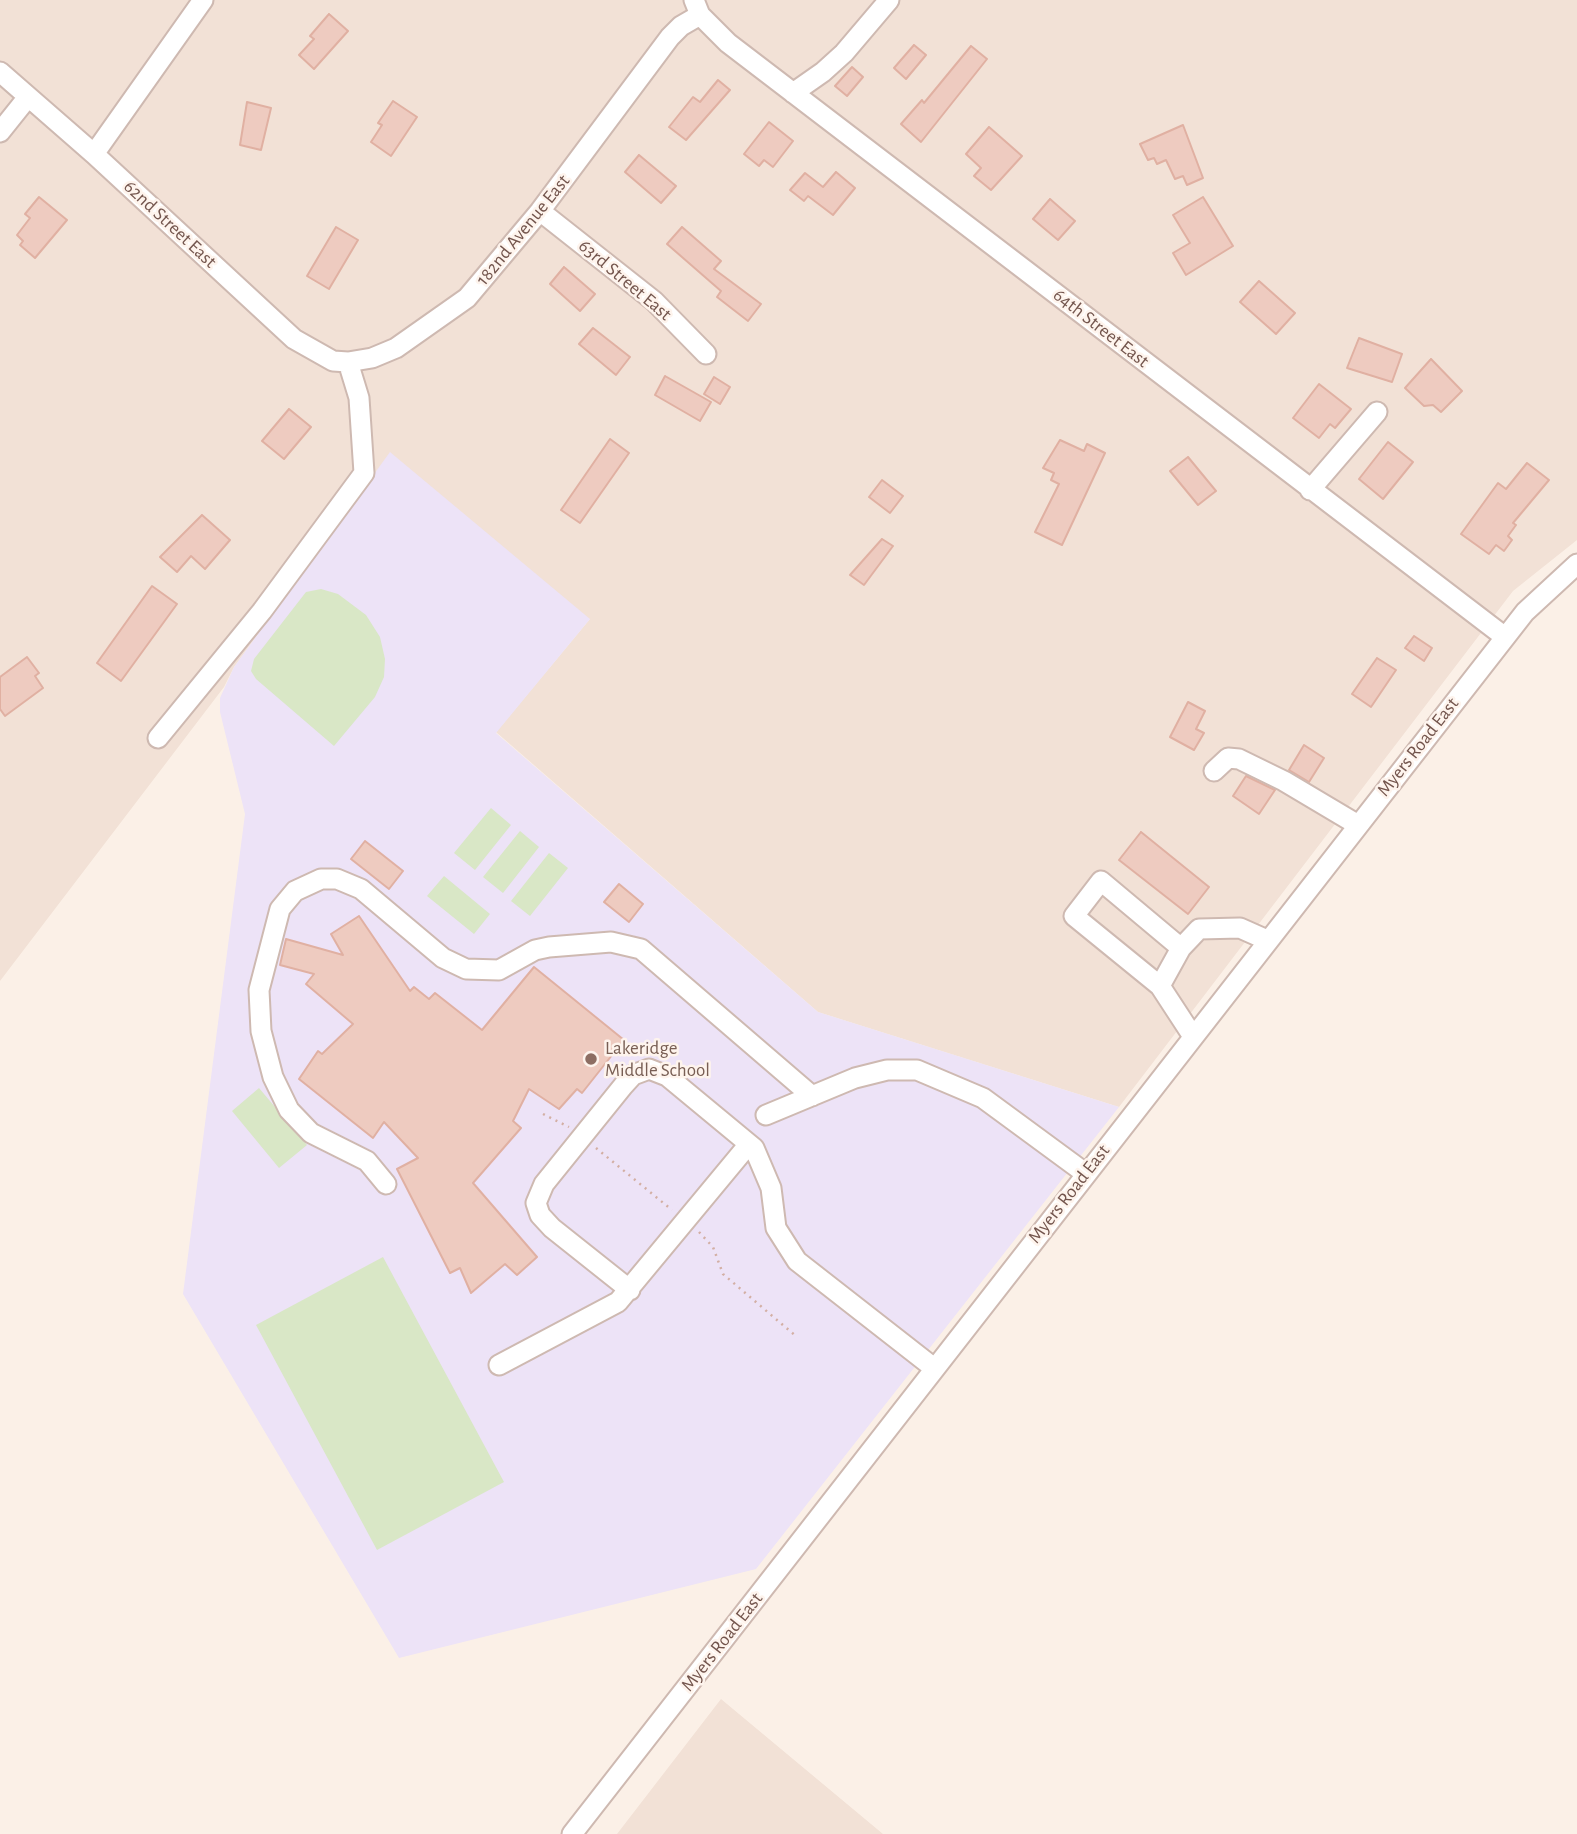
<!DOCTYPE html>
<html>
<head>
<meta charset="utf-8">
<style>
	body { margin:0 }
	canvas { display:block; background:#fbf0e7 }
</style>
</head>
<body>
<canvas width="1577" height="1834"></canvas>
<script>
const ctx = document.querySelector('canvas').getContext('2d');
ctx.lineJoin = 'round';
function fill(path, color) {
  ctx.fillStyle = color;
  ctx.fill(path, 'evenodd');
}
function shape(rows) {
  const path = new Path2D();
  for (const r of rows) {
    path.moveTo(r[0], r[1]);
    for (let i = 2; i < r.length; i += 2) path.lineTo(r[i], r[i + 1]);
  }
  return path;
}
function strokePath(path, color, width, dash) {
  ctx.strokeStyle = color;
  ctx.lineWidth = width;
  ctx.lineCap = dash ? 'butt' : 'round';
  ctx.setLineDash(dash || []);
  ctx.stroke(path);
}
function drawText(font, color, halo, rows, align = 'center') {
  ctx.font = font + ' "Alegreya Sans",sans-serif';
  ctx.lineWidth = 5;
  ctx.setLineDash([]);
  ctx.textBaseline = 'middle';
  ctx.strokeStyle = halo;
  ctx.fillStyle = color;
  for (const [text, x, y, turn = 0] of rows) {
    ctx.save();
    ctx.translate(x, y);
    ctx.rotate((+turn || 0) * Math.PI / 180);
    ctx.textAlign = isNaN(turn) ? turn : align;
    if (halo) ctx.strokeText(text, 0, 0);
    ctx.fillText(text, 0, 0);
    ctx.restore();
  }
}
fill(shape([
	[0,0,1577,0,1577,540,1513,591,1119,1107,818,1012,496,732,590,619,298,580,234,667,224,687,0,981],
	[721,1699,883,1834,617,1834]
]), '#f2e1d6');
fill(shape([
	[390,452,590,619,496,733,818,1012,1119,1107,756,1569,399,1658,183,1294,245,814,220,712,220,698,234,667]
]), '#ede3f7');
fill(shape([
	[321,589,338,594,366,615,380,637,385,659,384,677,375,697,334,746,256,679,251,671,254,659,306,592],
	[491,808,511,825,475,870,454,853],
	[520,831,539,847,503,893,483,877],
	[549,853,568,868,530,916,511,901],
	[444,876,490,914,474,934,427,896],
	[259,1088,307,1145,279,1168,232,1111],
	[383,1257,504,1482,377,1550,256,1325]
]), '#d9e7c6');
const building = shape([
	[329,14,348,31,314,69,299,55,314,39,310,36,329,14],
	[914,45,926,55,906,79,894,68,914,45],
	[971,46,987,59,921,142,901,124,922,100,924,103,971,46],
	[852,67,863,77,847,96,835,86,852,67],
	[718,80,730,90,686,140,669,127,693,97,700,102,718,80],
	[393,101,417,117,391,156,371,142,382,125,378,123,393,101],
	[247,102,271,108,261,150,240,145,247,102],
	[769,122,793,141,773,167,764,160,759,166,744,154,769,122],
	[1183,125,1203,178,1187,185,1183,176,1175,179,1166,160,1157,164,1154,158,1148,160,1140,144,1183,125],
	[989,127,1022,156,991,190,974,176,981,168,966,154,989,127],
	[639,155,676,186,661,203,625,172,639,155],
	[836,172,855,188,833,215,808,196,804,201,790,190,805,173,823,187,836,172],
	[39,197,67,220,35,258,20,245,23,241,17,235,30,218,25,214,39,197],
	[1203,197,1233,246,1186,275,1173,253,1190,243,1173,215,1203,197],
	[1050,199,1075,221,1058,240,1033,219,1050,199],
	[336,227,358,240,329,289,307,276,336,227],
	[682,227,721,261,714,269,761,304,748,321,717,297,721,291,667,244,682,227],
	[564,267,595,294,580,311,550,284,564,267],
	[1259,281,1295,313,1276,334,1240,302,1259,281],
	[593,328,630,357,616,375,579,344,593,328],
	[1359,338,1402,354,1392,382,1347,368,1359,338],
	[1431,359,1462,391,1441,412,1433,405,1424,406,1405,388,1431,359],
	[665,376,711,402,700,421,655,395,665,376],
	[714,377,730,387,720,404,704,394,714,377],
	[1319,384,1351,409,1335,428,1330,424,1319,438,1293,418,1319,384],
	[289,409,311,427,284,459,262,441,289,409],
	[610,439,629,453,580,523,561,510,610,439],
	[1060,440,1084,451,1087,444,1105,453,1062,545,1035,532,1059,484,1051,480,1054,473,1043,468,1060,440],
	[1388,442,1413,462,1383,499,1359,479,1388,442],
	[1188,457,1216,491,1198,505,1170,471,1188,457],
	[1527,463,1549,480,1513,523,1516,525,1508,536,1512,540,1504,551,1496,545,1489,554,1461,534,1498,483,1506,489,1527,463],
	[882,480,903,496,890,513,869,497,882,480],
	[202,515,230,540,205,569,191,556,177,572,160,557,202,515],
	[882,539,893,546,864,585,850,575,882,539],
	[152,586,177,604,121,681,97,663,152,586],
	[1414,636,1432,648,1424,661,1405,648,1414,636],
	[27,657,39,673,35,676,43,688,5,716,0,709,0,677,27,657],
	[1377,658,1396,670,1371,707,1352,694,1377,658],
	[1188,702,1205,711,1196,729,1204,733,1194,750,1170,737,1188,702],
	[1304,745,1324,758,1309,782,1289,770,1304,745],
	[1246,776,1275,790,1259,814,1233,796,1246,776],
	[1141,832,1209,887,1188,914,1119,860,1141,832],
	[365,841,403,871,389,889,351,859,365,841],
	[619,884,643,904,629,922,604,902,619,884],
	[359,916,410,991,414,987,429,999,435,993,482,1030,534,967,624,1040,582,1093,577,1089,559,1109,529,1089,513,1121,521,1128,473,1183,537,1257,517,1275,505,1264,471,1293,460,1268,450,1273,397,1169,418,1158,384,1122,373,1138,299,1079,318,1051,322,1054,353,1024,306,984,314,974,280,965,286,939,343,955,331,934,359,916]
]);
fill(building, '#eecbc0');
strokePath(building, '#e0b0a2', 2);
const minor = shape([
	[694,0,700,15,728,43,1505,637],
	[0,72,94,154,294,339,333,361,348,362,372,358,396,348,467,298,540,211,670,37,681,26,700,15],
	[793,93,823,72,844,53,889,0],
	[0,132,28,97],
	[94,154,203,0],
	[540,211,654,301,706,354],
	[1310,490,1377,412],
	[158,738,262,611,364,473,359,398,348,362],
	[1214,771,1228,758,1239,759,1284,781,1358,825],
	[1160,986,1181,948],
	[1192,1035,1160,986,1074,916,1101,881,1181,948,1199,929,1240,928,1267,940],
	[766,1115,855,1078,887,1070,917,1070,983,1098,1085,1173],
	[386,1184,367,1161,311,1133,289,1110,273,1077,261,1031,259,990,280,909,295,891,321,879,337,879,361,889,443,958,466,969,499,970,535,950,549,947,611,942,641,949,812,1096],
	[630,1290,552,1228,540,1215,536,1203,544,1184,623,1086,633,1075,649,1069,667,1076,754,1148,771,1188,776,1228,797,1261,934,1368],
	[499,1365,618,1302,749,1144],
	[572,1834,1525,612,1577,564]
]);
strokePath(minor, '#ceb9b1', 23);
strokePath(shape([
	[543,1114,569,1127],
	[596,1148,672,1210],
	[699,1232,713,1247,723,1274,797,1337]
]), '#d3afa4', 2.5, [2, 5]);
strokePath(minor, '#fff', 19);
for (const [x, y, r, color] of [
	[591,1059,7,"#8d6e63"]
]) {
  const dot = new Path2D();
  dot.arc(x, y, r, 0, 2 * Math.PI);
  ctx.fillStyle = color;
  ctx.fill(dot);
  strokePath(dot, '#fef4ed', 2.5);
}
drawText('19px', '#73554d', '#fef4ed', [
	["62nd Street East",170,224,43],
	["182nd Avenue East",523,230,-51],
	["63rd Street East",625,280,40],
	["64th Street East",1101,328,38],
	["Myers Road East",1418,747,-52],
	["Myers Road East",1069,1194,-52],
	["Myers Road East",722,1642,-52]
]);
drawText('19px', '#785e54', '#fef4ed', [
	["Lakeridge",605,1048],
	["Middle School",605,1070]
], 'left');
</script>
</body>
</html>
